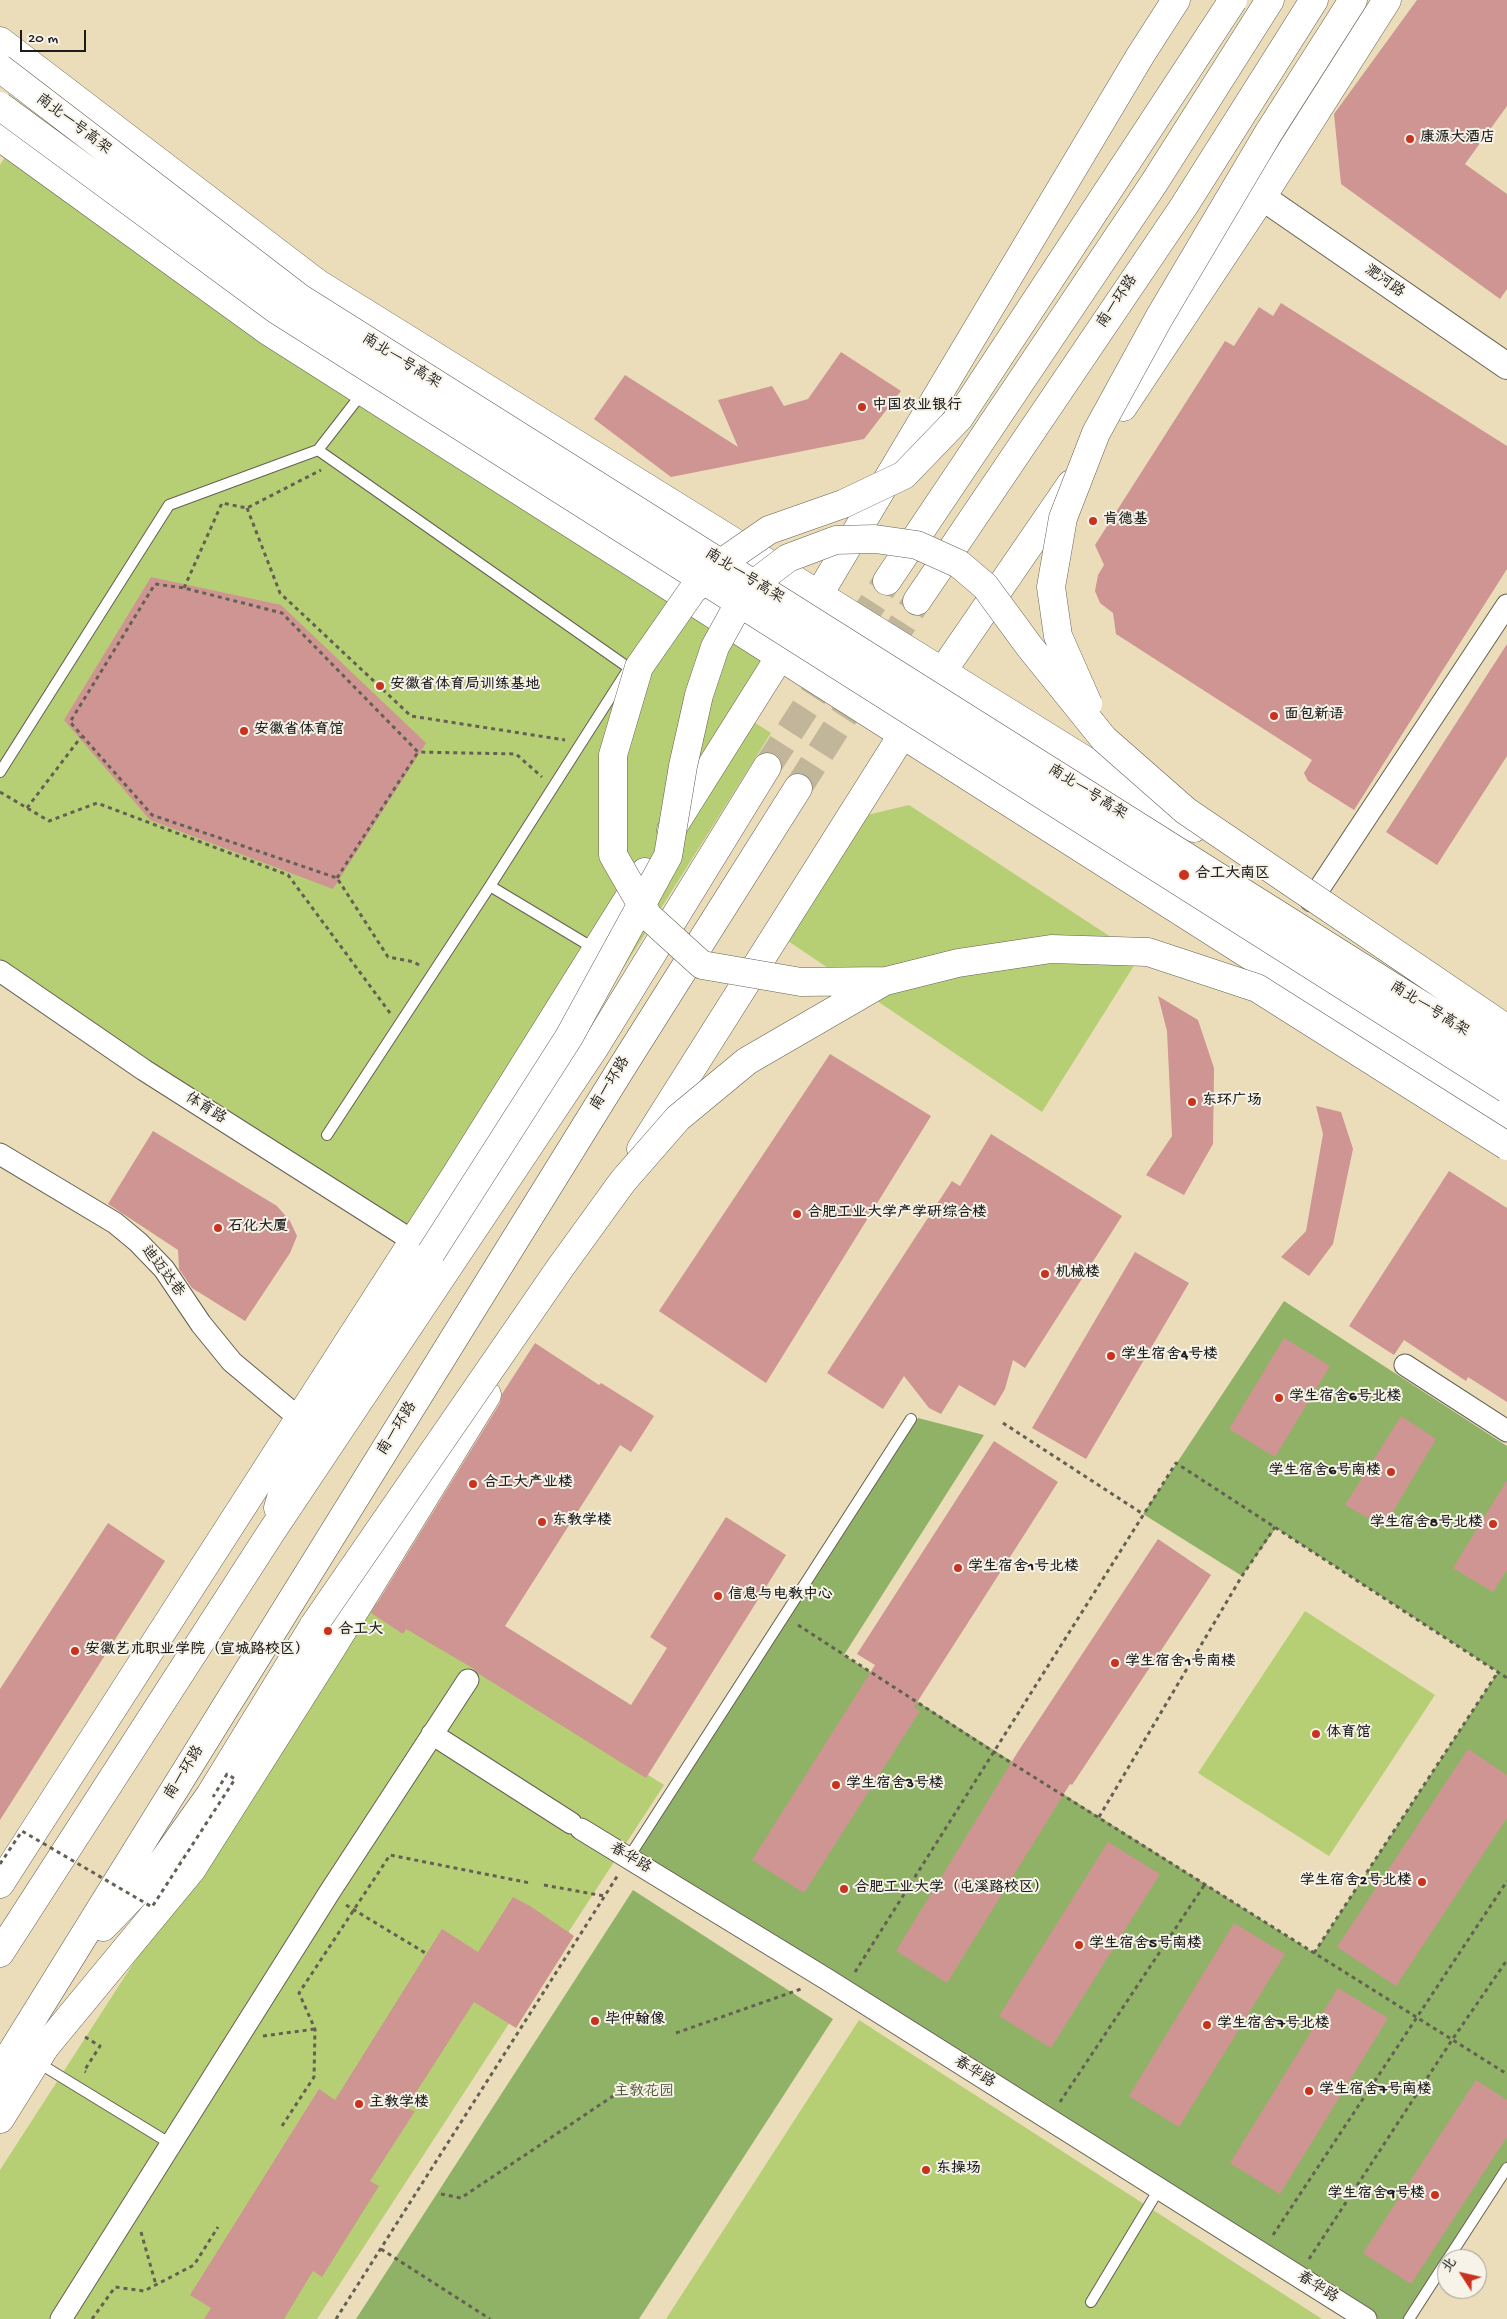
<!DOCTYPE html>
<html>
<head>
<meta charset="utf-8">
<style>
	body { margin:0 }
	#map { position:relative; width:1507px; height:2319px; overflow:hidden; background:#ebddba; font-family:"Gochi Hand","LXGW WenKai TC",sans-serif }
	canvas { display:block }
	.north { position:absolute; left:1437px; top:2249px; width:50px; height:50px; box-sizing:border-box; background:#f7f3e8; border:1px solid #9f9d96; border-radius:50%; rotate:305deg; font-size:14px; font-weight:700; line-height:20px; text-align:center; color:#1c1c1c }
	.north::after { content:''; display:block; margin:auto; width:18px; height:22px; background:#c8321e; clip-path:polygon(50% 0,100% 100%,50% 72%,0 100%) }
	.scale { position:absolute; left:20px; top:30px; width:66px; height:22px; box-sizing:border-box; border:2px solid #1c1c1c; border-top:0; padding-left:6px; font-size:15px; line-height:18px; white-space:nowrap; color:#1c1c1c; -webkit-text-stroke:4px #f7f3e8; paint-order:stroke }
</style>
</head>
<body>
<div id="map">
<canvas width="1507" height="2319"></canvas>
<div class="north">北</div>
<div class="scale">20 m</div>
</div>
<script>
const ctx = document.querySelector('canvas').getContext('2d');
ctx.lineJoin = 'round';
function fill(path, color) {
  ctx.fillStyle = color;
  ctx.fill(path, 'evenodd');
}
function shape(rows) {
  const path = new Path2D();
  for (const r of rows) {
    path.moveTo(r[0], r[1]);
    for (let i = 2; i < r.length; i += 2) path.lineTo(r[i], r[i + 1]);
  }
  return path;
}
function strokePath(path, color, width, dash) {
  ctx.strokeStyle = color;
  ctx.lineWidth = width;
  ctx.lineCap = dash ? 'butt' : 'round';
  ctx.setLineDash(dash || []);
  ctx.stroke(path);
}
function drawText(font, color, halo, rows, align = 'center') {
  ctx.font = font + ' "Gochi Hand","LXGW WenKai TC",sans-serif';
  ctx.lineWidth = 4;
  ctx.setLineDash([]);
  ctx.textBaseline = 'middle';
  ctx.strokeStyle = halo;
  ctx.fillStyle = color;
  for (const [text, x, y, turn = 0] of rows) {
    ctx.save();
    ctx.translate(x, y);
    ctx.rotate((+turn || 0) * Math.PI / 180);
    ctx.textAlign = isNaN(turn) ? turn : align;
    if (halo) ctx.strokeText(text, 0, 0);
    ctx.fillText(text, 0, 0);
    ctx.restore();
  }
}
fill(shape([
	[12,146,778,656,743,715,771,733,444,1254,0,971,0,165],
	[909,805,1140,956,1042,1112,788,941,863,816],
	[369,1598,664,1785,317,2319,0,2319,0,2170],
	[1305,1611,1435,1695,1329,1856,1198,1773],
	[859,2020,1322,2319,666,2319]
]), '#b6cf75');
fill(shape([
	[1284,1301,1507,1446,1507,2169,1409,2319,1365,2319,629,1857,918,1418,984,1435,844,1655,1314,1953,1498,1672,1276,1528,1242,1576,1143,1514],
	[633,1890,833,2019,639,2319,356,2319]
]), '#90b266');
fill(shape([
	[1417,0,1507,0,1507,106,1465,164,1507,194,1507,289,1500,299,1341,184,1334,114],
	[1281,303,1507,446,1507,569,1354,810,1308,781,1304,773,1312,760,1116,634,1113,613,1100,603,1095,591,1098,575,1104,565,1095,545,1225,341,1234,346,1259,307,1273,316],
	[841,352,901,391,864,439,671,477,594,419,625,375,738,447,718,400,772,386,784,406,808,399],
	[151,577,281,605,426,743,333,889,150,820,64,720],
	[1507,644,1507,756,1437,865,1386,832],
	[1158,996,1198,1020,1214,1068,1213,1144,1184,1195,1146,1175,1172,1136,1167,1031],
	[830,1054,931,1116,766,1383,659,1311],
	[1316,1106,1341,1112,1353,1149,1333,1244,1309,1276,1281,1257,1306,1231,1323,1134],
	[153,1131,277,1206,290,1221,297,1236,290,1253,245,1321,192,1288,179,1269,178,1250,108,1204],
	[991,1134,1122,1216,1025,1368,1013,1360,1005,1389,995,1406,959,1385,941,1414,929,1408,904,1376,883,1409,827,1373,952,1181,960,1186],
	[1449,1171,1507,1208,1507,1402,1468,1377,1466,1381,1404,1340,1394,1355,1349,1326],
	[1135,1252,1189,1283,1086,1459,1032,1428],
	[1284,1338,1330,1366,1275,1457,1229,1429],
	[535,1343,599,1385,601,1383,654,1416,631,1452,620,1445,505,1626,631,1705,667,1648,650,1637,726,1517,786,1555,646,1778,479,1674,474,1669,406,1629,403,1634,371,1613,500,1403,502,1394],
	[1401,1416,1436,1439,1384,1527,1345,1505],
	[994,1441,1058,1482,914,1707,920,1711,804,1893,752,1860,875,1665,857,1654],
	[1507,1480,1507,1570,1493,1592,1453,1568],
	[108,1523,165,1561,0,1820,0,1689],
	[1158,1539,1211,1575,1072,1785,1070,1784,947,1983,896,1951,1019,1750],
	[1468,1749,1507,1775,1507,1818,1396,1986,1337,1947],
	[1108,1842,1160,1874,1051,2048,999,2016],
	[513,1897,530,1906,574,1936,516,2028,474,2002,406,2108,415,2111,370,2181,379,2186,322,2277,313,2271,284,2319,204,2319,211,2308,190,2295,319,2089,335,2100,442,1929,478,1952],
	[1234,1923,1285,1954,1179,2127,1129,2096],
	[1338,1988,1388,2018,1280,2194,1230,2163],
	[1476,2080,1507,2100,1507,2137,1411,2284,1363,2253]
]), '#ce9593');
strokePath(shape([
	[767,767,887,581],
	[798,788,917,601]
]), '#c2b69a', 28, [28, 14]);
const service = shape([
	[318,450,629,668,490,886,595,949],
	[0,772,169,505,318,450,363,392],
	[327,1135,490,886],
	[629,1857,911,1419],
	[37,2062,171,2144],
	[1448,2259,1507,2168],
	[1091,2302,1159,2189],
	[1409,2319,1447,2260]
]);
const minor = shape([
	[1311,901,1507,605],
	[0,971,144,1070,413,1241],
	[0,1154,115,1223,138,1242,164,1269,201,1324,232,1362,299,1418],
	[1405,1365,1507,1431],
	[432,1734,571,1823],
	[581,1829,828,1980,1366,2319],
	[61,2319,329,1893,468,1680]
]);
const tertiary = shape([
	[1262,197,1507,366]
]);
const primary = shape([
	[1123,407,1262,197,1387,0],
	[671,830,818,596,1140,56,1176,0],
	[641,1149,942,672,1071,484],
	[0,1884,455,1176,645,872],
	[0,2119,45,2047,192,1869,333,1646,487,1395]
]);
const trunk = shape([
	[0,41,317,283,1194,828],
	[1269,132,1353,0],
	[0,137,268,331,1507,1119],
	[887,581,1154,183,1270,0],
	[917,601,1184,206,1314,0],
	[278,1508,290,1468,431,1253],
	[103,1927,153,1875,210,1795,314,1625],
	[0,1953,270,1534,595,1047,767,767],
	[0,2071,624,1064,798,788],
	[0,2099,45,2047]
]);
strokePath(service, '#646053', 12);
strokePath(minor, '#646053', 23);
strokePath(tertiary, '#646053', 28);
strokePath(primary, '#646053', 29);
strokePath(trunk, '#646053', 29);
strokePath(shape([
	[247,508,280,593,411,716,565,740],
	[184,588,222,503,247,508,321,470],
	[0,792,49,821,97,803,288,875,390,1013],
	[27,808,81,737],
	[337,878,418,752],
	[419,965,414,962,388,957,337,878,152,815,70,722,155,584,184,588,282,613,418,752,516,754,542,777],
	[1003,1423,1143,1514],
	[798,1625,994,1752,1507,2074],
	[1099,1817,1242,1576,1275,1527],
	[544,1885,604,1896],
	[346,1905,427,1954],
	[1314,1953,1498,1672],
	[855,1972,1176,1463,1507,1678],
	[676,2033,801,1989],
	[263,2036,315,2029],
	[85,2037,100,2046,84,2071,86,2072],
	[1060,2102,1205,1884],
	[282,2126,314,2077,315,2029,299,1993,390,1855,530,1883],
	[441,2194,461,2198,619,2092],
	[141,2232,156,2285],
	[1273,2235,1507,1881],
	[381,2249,490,2319],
	[1309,2259,1452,2040,1507,1960],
	[92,2319,115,2287,144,2291,194,2265,218,2227],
	[336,2319,618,1875]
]), '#646053', 3, [4, 4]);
strokePath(service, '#fff', 10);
strokePath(minor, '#fff', 21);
strokePath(tertiary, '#fff', 26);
strokePath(primary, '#fff', 28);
strokePath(trunk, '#fff', 28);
const trunkBridge = shape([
	[1233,0,959,418,904,475,843,504,769,530,727,559,692,591,639,667,613,755,613,855,648,916,702,965,801,982,886,981,958,963,1051,949,1148,952,1257,988,1507,1146],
	[0,68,300,298,1507,1059],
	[0,106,277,310,1507,1089],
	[1088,704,1058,636,1051,587,1063,518,1096,433,1159,318,1269,132],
	[431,1253,569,1037,668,856,683,766,699,695,715,647,747,589,788,558,836,540,875,539,917,545,959,564,985,586,1029,646,1104,739,1186,811,1507,1029],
	[314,1625,560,1268,623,1181,678,1118,747,1061,885,981]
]);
strokePath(trunkBridge, '#646053', 29, []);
strokePath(shape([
	[0,1864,22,1831,152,1907,235,1779,227,1774,213,1797]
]), '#646053', 3, [4, 4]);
strokePath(trunkBridge, '#fff', 28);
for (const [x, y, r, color] of [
	[1410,139,5,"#c8321e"],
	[862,407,5,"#c8321e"],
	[1093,521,5,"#c8321e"],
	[380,686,5,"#c8321e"],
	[1274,716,5,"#c8321e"],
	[244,731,5,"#c8321e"],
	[1184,875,6,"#c8321e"],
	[1192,1102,5,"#c8321e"],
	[797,1214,5,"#c8321e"],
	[218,1228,5,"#c8321e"],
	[1045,1274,5,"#c8321e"],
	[1111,1356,5,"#c8321e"],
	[1279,1398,5,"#c8321e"],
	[1391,1472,5,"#c8321e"],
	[473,1484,5,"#c8321e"],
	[542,1522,5,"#c8321e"],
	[1493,1524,5,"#c8321e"],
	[958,1568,5,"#c8321e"],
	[718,1596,5,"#c8321e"],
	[328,1631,5,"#c8321e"],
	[75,1651,5,"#c8321e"],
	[1115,1663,5,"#c8321e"],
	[1316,1734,5,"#c8321e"],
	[836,1785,5,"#c8321e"],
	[1422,1882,5,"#c8321e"],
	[844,1889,5,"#c8321e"],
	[1079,1945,5,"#c8321e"],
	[595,2021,5,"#c8321e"],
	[1207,2025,5,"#c8321e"],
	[1309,2091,5,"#c8321e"],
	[359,2104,5,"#c8321e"],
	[926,2170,5,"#c8321e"],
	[1435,2195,5,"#c8321e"]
]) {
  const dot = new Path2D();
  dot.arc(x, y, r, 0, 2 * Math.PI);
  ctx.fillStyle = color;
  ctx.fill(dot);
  strokePath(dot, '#f7f3e8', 2);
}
drawText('15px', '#1c1c1c', '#f7f3e8', [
	["南北一号高架",73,125,37],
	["淝河路",1384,282,35],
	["南一环路",1118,302,-56],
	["南北一号高架",401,362,32],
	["南北一号高架",744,577,32],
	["南北一号高架",1087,793,32],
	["南北一号高架",1429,1010,32],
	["南一环路",611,1084,-58],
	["体育路",205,1109,32],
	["迪迈达巷",162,1272,52],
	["南一环路",398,1429,-58],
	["南一环路",185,1773,-58],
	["春华路",630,1859,31],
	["春华路",974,2073,32],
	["春华路",1317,2288,32]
]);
drawText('bold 15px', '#1c1c1c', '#f7f3e8', [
	["康源大酒店",1420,139],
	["中国农业银行",872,407],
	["肯德基",1103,521],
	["安徽省体育局训练基地",390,686],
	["面包新语",1284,716],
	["安徽省体育馆",254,731],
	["合工大南区",1195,875],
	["东环广场",1202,1102],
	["合肥工业大学产学研综合楼",807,1214],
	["石化大厦",228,1228],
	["机械楼",1055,1274],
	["学生宿舍4号楼",1121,1356],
	["学生宿舍6号北楼",1289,1398],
	["学生宿舍6号南楼",1381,1472,"right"],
	["合工大产业楼",483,1484],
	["东教学楼",552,1522],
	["学生宿舍8号北楼",1483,1524,"right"],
	["学生宿舍1号北楼",968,1568],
	["信息与电教中心",728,1596],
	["合工大",338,1631],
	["安徽艺术职业学院（宣城路校区）",85,1651],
	["学生宿舍1号南楼",1125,1663],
	["体育馆",1326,1734],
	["学生宿舍3号楼",846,1785],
	["学生宿舍2号北楼",1412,1882,"right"],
	["合肥工业大学（屯溪路校区）",854,1889],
	["学生宿舍5号南楼",1089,1945],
	["毕仲翰像",605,2021],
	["学生宿舍7号北楼",1217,2025],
	["学生宿舍7号南楼",1319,2091],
	["主教学楼",369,2104],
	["东操场",936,2170],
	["学生宿舍9号楼",1425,2195,"right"]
], 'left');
drawText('15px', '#4a5237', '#f7f3e8', [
	["主教花园",644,2093]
]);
</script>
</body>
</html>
